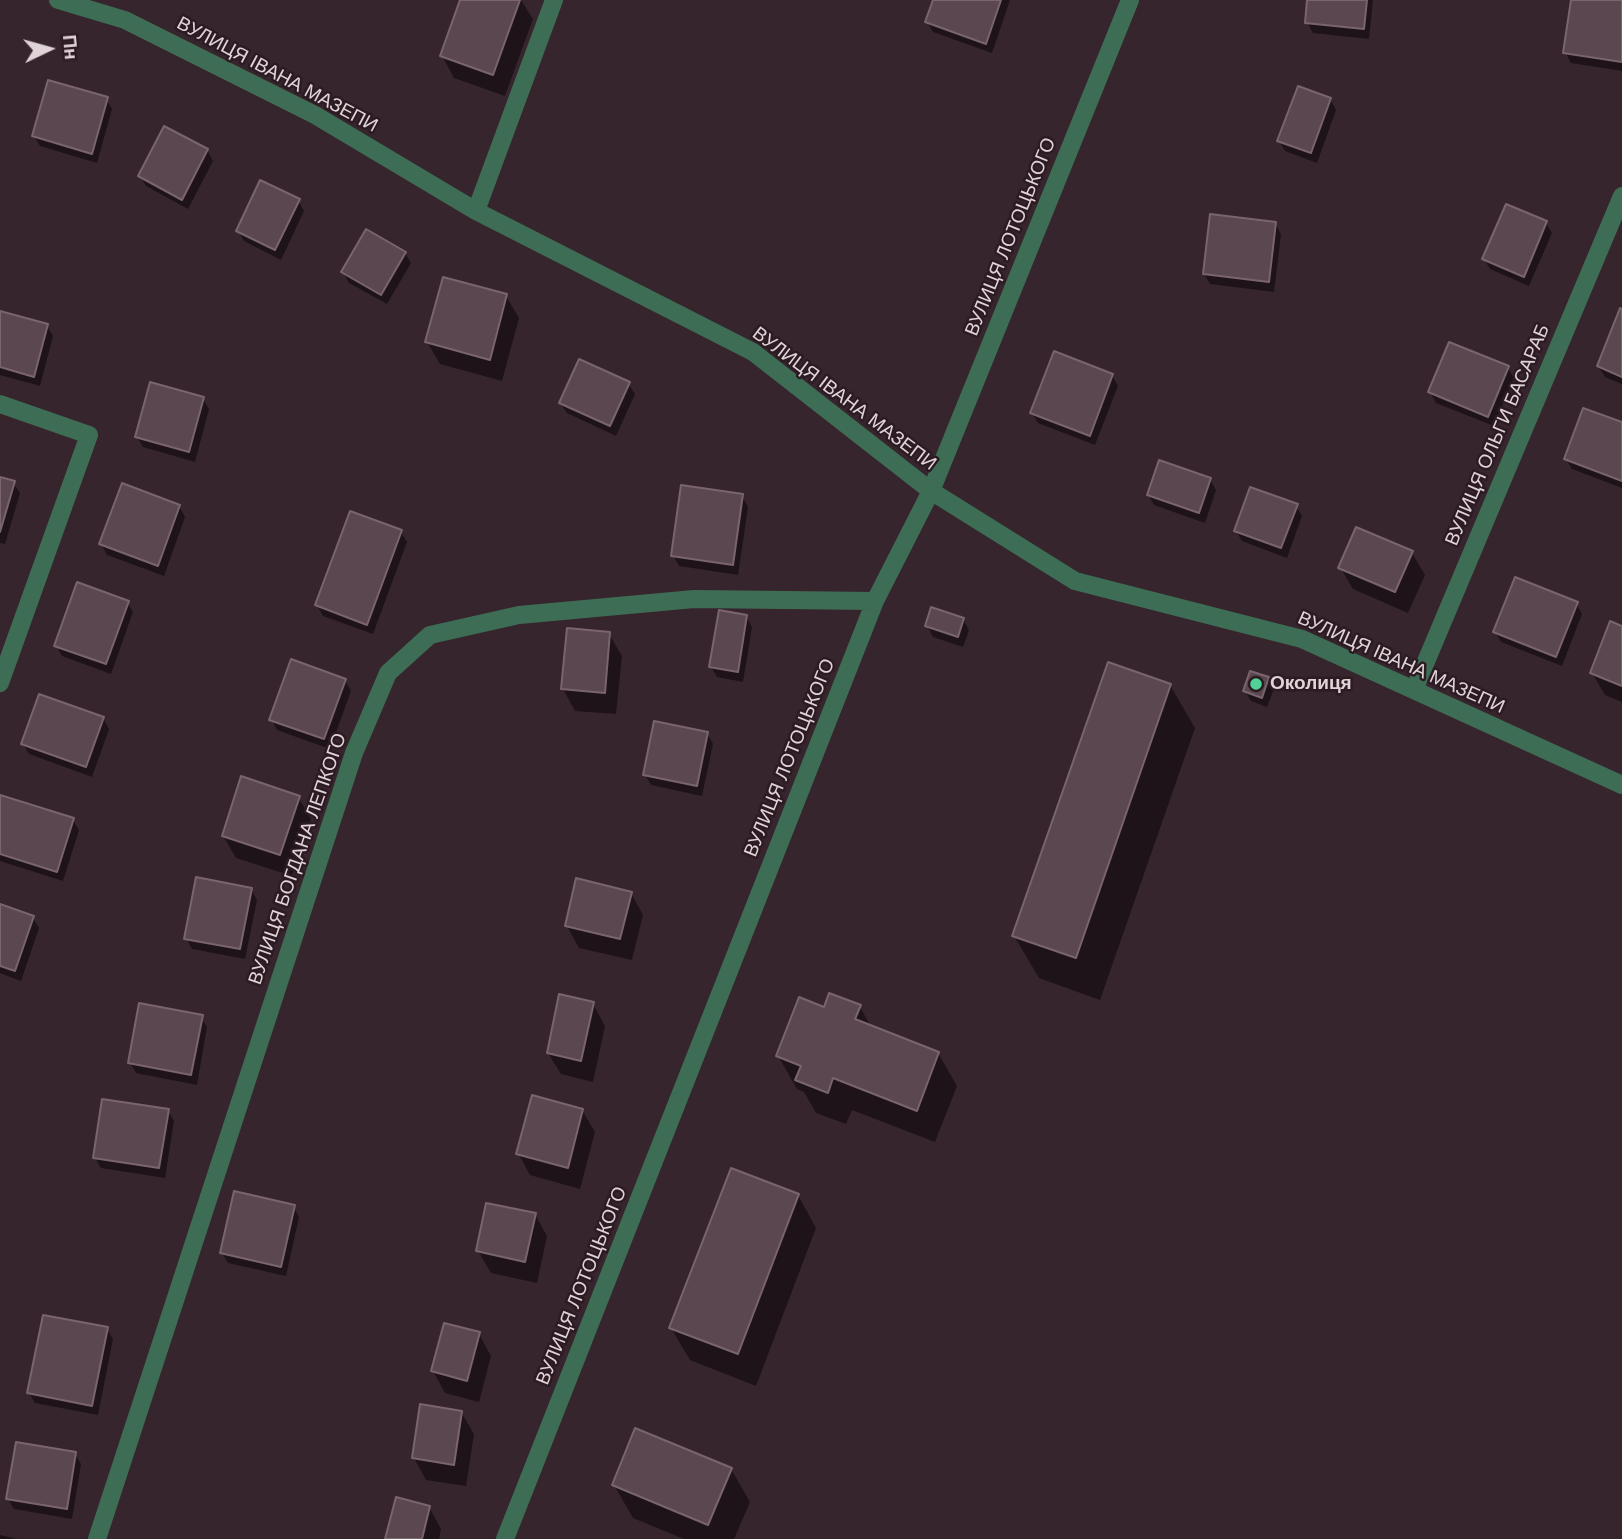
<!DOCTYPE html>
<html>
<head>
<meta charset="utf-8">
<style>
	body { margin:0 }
	#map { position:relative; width:1622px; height:1539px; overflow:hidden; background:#37252d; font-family:Helvetica,sans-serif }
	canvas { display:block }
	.north { position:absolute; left:14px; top:14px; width:70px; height:70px; -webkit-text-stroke:5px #2c1b23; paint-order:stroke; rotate:85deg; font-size:19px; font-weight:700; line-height:28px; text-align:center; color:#e0d4d8 }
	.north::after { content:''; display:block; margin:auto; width:24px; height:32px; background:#e0d4d8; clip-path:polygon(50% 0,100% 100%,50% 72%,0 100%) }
</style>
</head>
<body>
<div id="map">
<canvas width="1622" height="1539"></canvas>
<div class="north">Пн</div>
</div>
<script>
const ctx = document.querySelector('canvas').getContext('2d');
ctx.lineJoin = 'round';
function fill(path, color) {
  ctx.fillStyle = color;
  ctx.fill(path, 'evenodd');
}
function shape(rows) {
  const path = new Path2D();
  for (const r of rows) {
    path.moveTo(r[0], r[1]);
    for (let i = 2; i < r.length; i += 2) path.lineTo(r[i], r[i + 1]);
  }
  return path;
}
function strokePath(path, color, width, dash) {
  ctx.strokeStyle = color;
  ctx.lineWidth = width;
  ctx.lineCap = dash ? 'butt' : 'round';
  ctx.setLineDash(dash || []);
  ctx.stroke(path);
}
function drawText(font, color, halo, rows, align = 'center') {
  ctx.font = font + ' Helvetica,sans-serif';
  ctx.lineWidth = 5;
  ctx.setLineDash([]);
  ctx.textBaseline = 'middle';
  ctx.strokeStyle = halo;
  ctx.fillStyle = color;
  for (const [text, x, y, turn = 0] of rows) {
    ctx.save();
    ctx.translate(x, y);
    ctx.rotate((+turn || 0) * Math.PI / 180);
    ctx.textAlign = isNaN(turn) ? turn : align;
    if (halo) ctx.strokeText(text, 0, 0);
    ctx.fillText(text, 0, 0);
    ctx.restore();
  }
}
fill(shape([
	[462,0,521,0,533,19,505,96,454,78,442,56],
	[935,0,1010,0,992,53,933,32,927,22],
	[1309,0,1373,0,1369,39,1313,33,1307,22],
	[1573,0,1622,0,1622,71,1571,63,1565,52],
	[106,99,112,109,97,163,40,146,34,136],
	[1330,99,1336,110,1317,163,1285,151,1279,141],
	[207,150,213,161,188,209,146,186,140,176],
	[298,200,304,211,281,260,244,241,238,231],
	[1275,223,1281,234,1274,292,1210,284,1204,274],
	[1546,223,1552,233,1529,286,1490,269,1484,259],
	[405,253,411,263,387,304,349,283,343,272],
	[506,296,519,318,502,381,440,364,427,342],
	[1622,311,1622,384,1605,377,1598,366],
	[0,313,47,326,53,336,40,386,0,375],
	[1508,368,1514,378,1494,426,1436,403,1430,392],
	[1112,375,1118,386,1095,445,1038,423,1032,413],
	[628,384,635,394,616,436,567,413,560,403],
	[203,399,209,409,195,462,143,447,137,437],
	[1622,424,1622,488,1572,469,1566,459],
	[0,479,13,483,20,493,5,544,0,543],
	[1210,479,1216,490,1205,523,1154,505,1148,495],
	[742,496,748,507,738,575,679,566,673,555],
	[179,506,185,517,164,576,107,555,101,544],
	[1296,506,1302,516,1287,558,1242,541,1236,531],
	[400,531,407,542,373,634,323,616,317,605],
	[1412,553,1425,575,1408,613,1353,589,1340,567],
	[127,602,133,612,111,674,62,656,56,645],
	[1576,603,1582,614,1562,666,1501,642,1495,632],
	[746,616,752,627,743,682,717,677,711,667],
	[963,619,969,630,963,647,933,637,927,626],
	[1622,628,1622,702,1605,695,1592,673],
	[609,634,622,656,616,714,575,711,563,689],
	[1268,679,1274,689,1267,707,1251,701,1245,691],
	[345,680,351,691,330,749,277,730,271,719],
	[1170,685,1195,728,1100,1000,1039,978,1014,936],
	[103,718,109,729,92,777,29,754,23,744],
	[707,733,713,744,702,796,651,785,645,775],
	[298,797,311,819,292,876,236,858,223,836],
	[0,801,73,820,79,830,63,881,0,861],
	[251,889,257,900,245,959,192,949,186,938],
	[631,893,643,915,632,960,579,948,567,926],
	[0,906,33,918,39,928,21,981,0,973],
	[593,1004,605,1026,593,1082,561,1074,548,1053],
	[860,1007,871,1027,938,1053,957,1086,935,1142,852,1110,846,1124,816,1113,804,1092,797,1089,778,1056,825,1009],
	[201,1017,207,1027,197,1085,136,1073,130,1063],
	[582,1110,595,1132,580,1189,530,1175,518,1153],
	[168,1111,174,1121,165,1178,101,1168,95,1158],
	[798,1195,816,1228,756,1386,690,1360,671,1328],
	[293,1206,299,1217,286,1276,228,1263,222,1253],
	[535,1214,547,1236,537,1283,491,1273,478,1251],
	[107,1329,113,1339,98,1415,35,1403,29,1393],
	[479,1334,491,1356,479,1402,445,1393,433,1371],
	[461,1412,474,1434,466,1486,426,1480,414,1458],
	[75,1454,81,1464,72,1519,14,1509,8,1499],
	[731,1469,750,1502,734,1539,684,1539,633,1518,614,1485],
	[429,1507,441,1529,439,1539,387,1539],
	[0,1535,17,1539,0,1539]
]), '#0007');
const building = shape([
	[460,0,520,0,493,75,440,56,460,0],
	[933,0,1001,0,986,44,925,22,933,0],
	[1307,0,1367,0,1364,29,1305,23,1307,0],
	[1571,0,1622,0,1622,62,1563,53,1571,0],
	[48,80,108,97,92,154,32,136,48,80],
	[1298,86,1331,98,1311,153,1277,141,1298,86],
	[164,126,208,149,182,200,138,176,164,126],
	[260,180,300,199,275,250,236,231,260,180],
	[1506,204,1547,221,1524,277,1482,259,1506,204],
	[1210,214,1276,222,1269,282,1203,274,1210,214],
	[366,229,406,252,381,295,341,272,366,229],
	[443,277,507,294,490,360,425,342,443,277],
	[1620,308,1622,309,1622,377,1597,366,1620,308],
	[0,311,48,324,34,377,0,367,0,311],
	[1449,342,1509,366,1488,417,1428,392,1449,342],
	[1054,351,1113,374,1090,436,1030,413,1054,351],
	[579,359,630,382,610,426,559,403,579,359],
	[150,382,204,397,189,452,135,437,150,382],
	[1583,408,1622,422,1622,481,1564,459,1583,408],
	[1159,460,1211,478,1199,513,1147,495,1159,460],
	[0,477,15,481,0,532,0,477],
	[122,483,180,505,158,566,99,544,122,483],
	[681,485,743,494,733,565,671,556,681,485],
	[1250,487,1298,504,1281,548,1234,531,1250,487],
	[350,511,402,530,367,625,315,605,350,511],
	[1356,527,1413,551,1395,592,1338,568,1356,527],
	[1515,577,1578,602,1556,657,1493,632,1515,577],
	[77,582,129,601,106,664,54,646,77,582],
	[931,607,964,618,958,637,925,626,931,607],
	[719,610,747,615,738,672,709,667,719,610],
	[1610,621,1622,626,1622,686,1590,673,1610,621],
	[567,628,610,632,605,693,561,689,567,628],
	[291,659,346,679,324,739,269,720,291,659],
	[1108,662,1171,684,1076,958,1012,936,1108,662],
	[1250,671,1269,677,1262,698,1243,691,1250,671],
	[39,694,104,717,86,767,21,744,39,694],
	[654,721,708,732,697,786,643,775,654,721],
	[241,776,300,796,280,855,222,836,241,776],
	[0,795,74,818,57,872,0,854,0,795],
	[196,877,252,888,240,949,184,939,196,877],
	[576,878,632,892,620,939,565,926,576,878],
	[0,904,34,916,15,971,0,966,0,904],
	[829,993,861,1005,855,1019,939,1052,917,1111,833,1078,828,1093,795,1080,801,1066,776,1056,799,997,824,1007,829,993],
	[559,994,594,1002,581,1061,547,1053,559,994],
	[139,1003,203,1015,191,1075,128,1063,139,1003],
	[532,1095,583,1109,568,1168,516,1154,532,1095],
	[102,1099,169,1109,159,1168,93,1158,102,1099],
	[731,1168,799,1194,738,1354,669,1328,731,1168],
	[234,1191,295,1205,281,1267,220,1253,234,1191],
	[486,1203,536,1213,525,1262,476,1251,486,1203],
	[43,1315,108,1327,92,1406,27,1393,43,1315],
	[444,1323,480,1332,467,1381,431,1371,444,1323],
	[420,1404,462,1411,454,1465,412,1458,420,1404],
	[635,1428,732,1468,708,1525,612,1485,635,1428],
	[16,1442,76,1452,67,1509,6,1499,16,1442],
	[396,1497,430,1506,422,1539,385,1539,396,1497]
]);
fill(building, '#5a474f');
strokePath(building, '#7a646d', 2);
strokePath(shape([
	[58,0,125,20,315,115,476,211,753,352,931,491,1075,581,1302,639,1622,785],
	[476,211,554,0],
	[0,404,89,435,0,683],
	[1414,690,1622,196],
	[97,1539,354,753,388,673,430,635,519,615,694,599,875,601],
	[505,1539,875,601,931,491,1130,0]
]), '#3d6e55', 18);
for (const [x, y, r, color] of [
	[1256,684,7,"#51d397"]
]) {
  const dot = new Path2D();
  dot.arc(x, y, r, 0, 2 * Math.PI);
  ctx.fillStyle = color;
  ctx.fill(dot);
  strokePath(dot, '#2c1b23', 2.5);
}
drawText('19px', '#e0d4d8', '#2c1b23', [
	["ВУЛИЦЯ ІВАНА МАЗЕПИ",277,75,28],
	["ВУЛИЦЯ ЛОТОЦЬКОГО",1011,237,-68],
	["ВУЛИЦЯ ІВАНА МАЗЕПИ",844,399,37],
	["ВУЛИЦЯ ОЛЬГИ БАСАРАБ",1498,435,-67],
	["ВУЛИЦЯ ІВАНА МАЗЕПИ",1401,663,24],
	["ВУЛИЦЯ ЛОТОЦЬКОГО",790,758,-68],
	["ВУЛИЦЯ БОГДАНА ЛЕПКОГО",298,859,-71],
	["ВУЛИЦЯ ЛОТОЦЬКОГО",582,1286,-68]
]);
drawText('bold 19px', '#e0d4d8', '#2c1b23', [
	["Околиця",1270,684]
], 'left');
</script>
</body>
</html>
